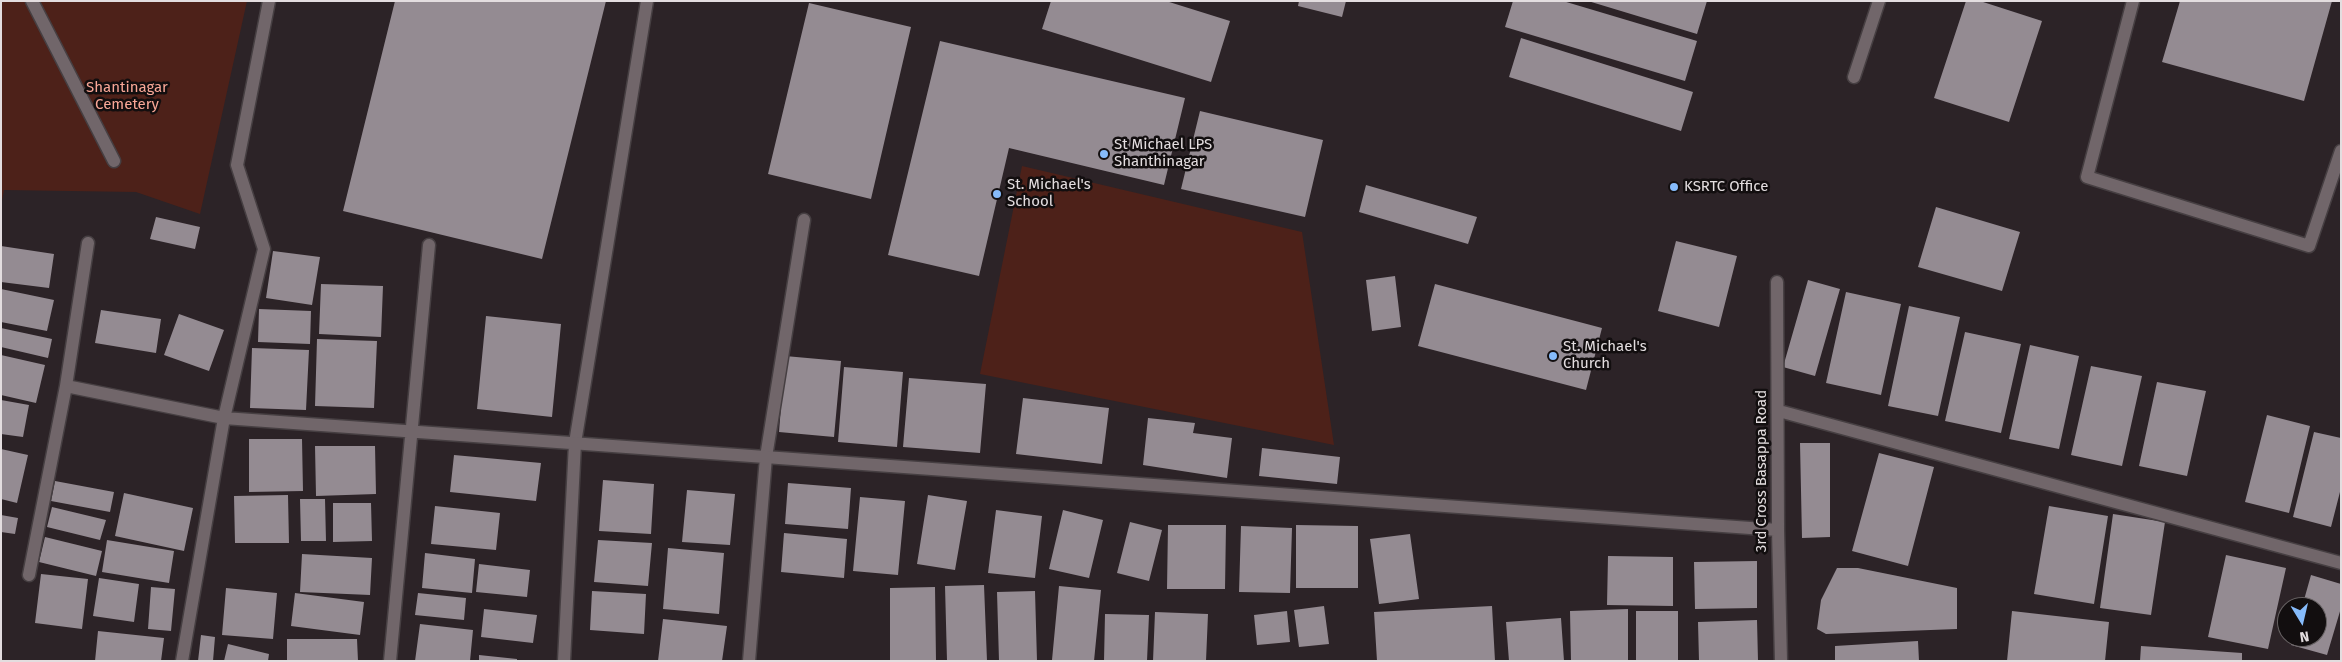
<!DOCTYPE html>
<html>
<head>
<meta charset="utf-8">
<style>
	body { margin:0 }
	#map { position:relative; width:2342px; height:662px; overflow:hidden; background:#2c2327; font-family:"Fira Sans",sans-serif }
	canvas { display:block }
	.frame { position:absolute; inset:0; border:2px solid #e3dddf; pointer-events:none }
	.north { position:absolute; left:2277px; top:597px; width:50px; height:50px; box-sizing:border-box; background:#120e0f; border:1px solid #666162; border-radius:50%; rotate:171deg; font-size:14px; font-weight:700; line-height:20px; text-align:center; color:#e3dddf }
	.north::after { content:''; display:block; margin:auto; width:18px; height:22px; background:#86bbfb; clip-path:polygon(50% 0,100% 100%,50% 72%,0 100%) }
</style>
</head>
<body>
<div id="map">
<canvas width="2342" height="662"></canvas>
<div class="frame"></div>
<div class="north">N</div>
</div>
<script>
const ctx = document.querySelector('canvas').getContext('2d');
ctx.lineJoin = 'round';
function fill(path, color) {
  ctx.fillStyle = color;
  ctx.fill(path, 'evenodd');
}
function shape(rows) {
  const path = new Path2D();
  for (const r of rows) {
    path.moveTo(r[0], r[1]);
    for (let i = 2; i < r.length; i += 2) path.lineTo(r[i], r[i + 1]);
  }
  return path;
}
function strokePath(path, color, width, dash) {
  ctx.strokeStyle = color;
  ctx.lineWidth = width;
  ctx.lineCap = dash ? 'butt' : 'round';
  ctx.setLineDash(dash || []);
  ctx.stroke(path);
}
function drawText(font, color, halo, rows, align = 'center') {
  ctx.font = font + ' "Fira Sans",sans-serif';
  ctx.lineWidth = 5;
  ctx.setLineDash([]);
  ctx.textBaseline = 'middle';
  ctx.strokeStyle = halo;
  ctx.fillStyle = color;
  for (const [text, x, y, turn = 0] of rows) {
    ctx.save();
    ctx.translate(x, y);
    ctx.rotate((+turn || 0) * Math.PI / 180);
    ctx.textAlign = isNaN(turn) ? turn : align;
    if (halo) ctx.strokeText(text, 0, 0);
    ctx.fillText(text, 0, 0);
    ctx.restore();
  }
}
fill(shape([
	[1,1,247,1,200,214,136,192,4,190,1,206],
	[1022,166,1302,232,1334,445,980,374]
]), '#4d2119');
fill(shape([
	[395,1,606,1,542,259,343,211],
	[1051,1,1166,1,1230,21,1211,82,1042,29],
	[1299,1,1346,1,1342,17,1298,6],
	[1513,1,1563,1,1697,41,1685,81,1505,27],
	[1588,1,1707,1,1697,34],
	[1966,1,1980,1,2042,21,2009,122,1934,98],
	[2180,1,2332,1,2304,101,2162,62],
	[809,3,911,27,871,199,768,174],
	[1521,38,1693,92,1681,131,1509,77],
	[940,41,1185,98,1164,185,1009,148,979,276,888,255],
	[1200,111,1323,140,1305,217,1181,189],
	[1366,185,1477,217,1468,244,1359,212],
	[1936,207,2020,232,2002,291,1918,267],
	[156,217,200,227,195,249,150,239],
	[1676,241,1737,256,1719,327,1658,311],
	[1,246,54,254,49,288,1,282],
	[273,251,320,257,312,305,266,298],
	[1395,276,1401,327,1372,331,1366,280],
	[1808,280,1840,289,1815,376,1783,367],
	[321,284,383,286,381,337,319,334],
	[1435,284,1602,328,1586,390,1418,346],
	[1,289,54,300,47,331,1,322],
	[1846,292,1901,304,1881,395,1826,383],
	[1909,306,1960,317,1938,416,1888,406],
	[259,309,311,311,310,344,258,342],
	[101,310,161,319,156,353,95,343],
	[179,314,224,330,209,371,164,355],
	[486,316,561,324,552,417,477,409],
	[1,328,52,339,48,358,1,347],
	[1965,332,2021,344,2001,433,1945,421],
	[317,339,377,341,374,408,315,406],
	[2030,345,2079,356,2059,449,2009,439],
	[252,348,309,350,306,410,250,408],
	[1,355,45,365,36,403,1,395],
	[785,356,841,361,834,437,779,432],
	[2091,366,2142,376,2122,466,2071,455],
	[844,367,903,372,897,447,838,442],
	[909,378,986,384,980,453,903,447],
	[2157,382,2206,391,2187,476,2139,466],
	[1023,398,1109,408,1102,464,1016,454],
	[1,400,29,405,23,437,1,434],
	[2267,415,2310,426,2289,513,2245,502],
	[1148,418,1195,423,1193,433,1232,438,1227,478,1143,465],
	[2314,432,2341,438,2341,488,2331,527,2293,517],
	[249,439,302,439,303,491,249,492],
	[1800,443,1830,443,1830,537,1802,538],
	[315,446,375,446,376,494,316,496],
	[1262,448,1340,457,1337,484,1259,476],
	[1,449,28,455,17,503,1,499],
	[1879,453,1934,467,1908,566,1852,551],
	[454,455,541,463,536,501,450,492],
	[603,480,654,484,651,534,599,531],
	[55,481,114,492,110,512,51,501],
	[788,483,851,488,848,529,785,524],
	[687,490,735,494,730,545,682,542],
	[124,493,193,508,184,551,115,536],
	[288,495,289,543,235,543,234,496],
	[928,495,967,501,955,570,917,564],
	[860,497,905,501,898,575,853,571],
	[300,499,325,499,326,541,301,541],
	[333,503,371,503,372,541,333,542],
	[435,506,500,513,496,550,431,544],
	[2049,506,2108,516,2094,604,2034,594],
	[52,507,106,520,100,540,47,527],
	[996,510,1042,516,1035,578,988,573],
	[1063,510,1103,520,1089,578,1049,569],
	[2113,514,2165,522,2151,615,2100,608],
	[1,515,18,518,15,534,1,532],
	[1130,522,1162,530,1149,581,1117,573],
	[1168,525,1226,525,1225,589,1167,589],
	[1296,525,1358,526,1358,588,1296,588],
	[1241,526,1292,528,1290,593,1239,592],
	[784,533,847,539,844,578,781,572],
	[1410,534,1419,599,1379,604,1370,539],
	[45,537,102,551,96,576,39,562],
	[107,540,174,551,169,583,102,572],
	[598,540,652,543,648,586,594,582],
	[668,548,724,553,719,614,663,609],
	[425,553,475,559,472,593,422,588],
	[302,554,372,558,370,595,300,592],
	[2226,555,2286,568,2268,649,2208,637],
	[1608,556,1673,557,1673,606,1607,605],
	[1757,561,1757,608,1695,609,1694,562],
	[479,564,530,570,527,597,476,592],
	[1837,568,1858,568,1957,588,1957,629,1826,634,1817,629,1821,600],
	[41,574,88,579,82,629,35,623],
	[2311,575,2341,584,2341,608,2327,655,2291,645,2293,637,2317,637,2317,607,2302,607],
	[99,578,139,584,134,622,93,616],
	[984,585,987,661,947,661,945,586],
	[1059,586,1101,590,1094,661,1052,660],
	[151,587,175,589,171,631,148,629],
	[935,587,936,661,890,661,890,588],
	[226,588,277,593,273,639,222,635],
	[592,591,646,594,644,634,590,630],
	[1035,591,1037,661,999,661,997,592],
	[295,593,364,602,360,635,291,626],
	[418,593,466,598,464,620,415,615],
	[1324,606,1329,644,1299,647,1294,610],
	[1492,606,1495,661,1377,661,1374,612],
	[484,609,537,615,533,643,481,637],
	[1628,609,1628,661,1571,661,1570,611],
	[1287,611,1290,642,1257,645,1254,615],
	[1636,611,1678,611,1678,660,1636,661],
	[2012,611,2109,622,2105,661,2007,661],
	[1155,612,1208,614,1206,661,1153,661],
	[1105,614,1149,615,1147,661,1104,661],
	[1561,618,1564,661,1509,661,1506,622],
	[663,619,727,626,722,661,658,661],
	[1757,620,1758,661,1699,661,1698,622],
	[420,624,473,630,470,661,415,661],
	[98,631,164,638,161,661,95,661],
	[201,635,215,637,213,661,198,661],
	[287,639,357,639,358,661,287,661],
	[1918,641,1919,661,1835,661,1835,646],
	[228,644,269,654,268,661,224,661],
	[2141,646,2242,653,2242,661,2140,661],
	[479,655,517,659,517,661,479,661]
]), '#948b92');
const lane = shape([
	[32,1,114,161],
	[2133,1,2087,177,2309,246,2341,151],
	[575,443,647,1],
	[766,457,804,220]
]);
const street = shape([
	[1854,77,1879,1],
	[1777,282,1778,530,1781,661],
	[66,386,88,243],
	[1779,411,2341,563],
	[29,575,66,386,224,418,1778,530],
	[182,661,224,418,264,249,237,165,269,1],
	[390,661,429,245],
	[564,661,575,443],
	[749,661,766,457]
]);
strokePath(lane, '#463f42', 15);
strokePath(street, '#463f42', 15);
strokePath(lane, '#71666a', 12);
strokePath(street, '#71666a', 12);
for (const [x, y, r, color] of [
	[1104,154,5,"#86bbfb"],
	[1674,187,5,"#86bbfb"],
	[997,194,5,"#86bbfb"],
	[1553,356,5,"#86bbfb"]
]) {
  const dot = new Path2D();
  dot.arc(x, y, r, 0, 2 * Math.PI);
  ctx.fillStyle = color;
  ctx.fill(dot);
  strokePath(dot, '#120e0f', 2);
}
drawText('15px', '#f9a797', '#120e0f', [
	["Shantinagar",127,88],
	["Cemetery",127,105]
]);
drawText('15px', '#e3dddf', '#120e0f', [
	["St Michael LPS",1114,145],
	["Shanthinagar",1114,162],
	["St. Michael's",1007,185],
	["School",1007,202],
	["KSRTC Office",1684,187],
	["St. Michael's",1563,347],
	["Church",1563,364]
], 'left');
drawText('15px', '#e3dddf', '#120e0f', [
	["3rd Cross Basappa Road",1762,471,-90]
]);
</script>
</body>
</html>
